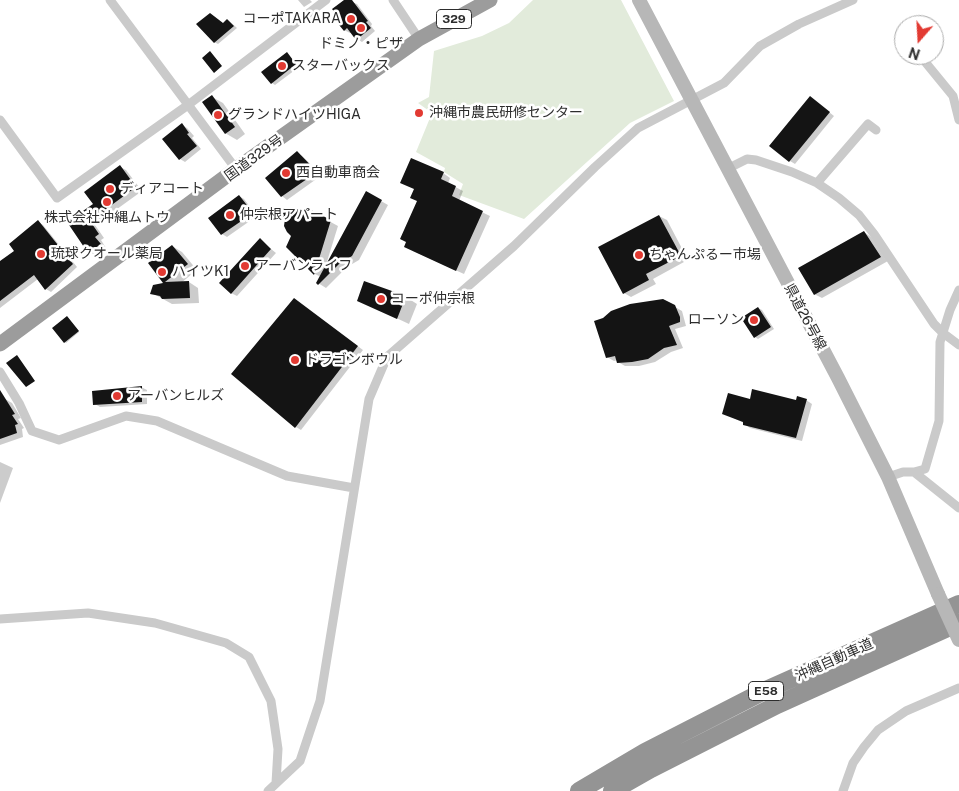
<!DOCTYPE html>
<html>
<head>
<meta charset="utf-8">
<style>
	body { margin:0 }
	#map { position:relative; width:959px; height:791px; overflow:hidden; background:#fff; font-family:"Public Sans",sans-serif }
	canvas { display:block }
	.north { position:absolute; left:894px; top:15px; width:50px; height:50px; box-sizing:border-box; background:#fff; border:1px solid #ababab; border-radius:50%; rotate:199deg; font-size:14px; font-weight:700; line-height:20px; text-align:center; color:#2d2d2d }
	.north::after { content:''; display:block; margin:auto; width:18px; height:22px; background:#e23a32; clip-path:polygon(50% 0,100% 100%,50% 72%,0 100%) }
</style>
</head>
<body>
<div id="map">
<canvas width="959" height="791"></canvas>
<div class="north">N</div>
</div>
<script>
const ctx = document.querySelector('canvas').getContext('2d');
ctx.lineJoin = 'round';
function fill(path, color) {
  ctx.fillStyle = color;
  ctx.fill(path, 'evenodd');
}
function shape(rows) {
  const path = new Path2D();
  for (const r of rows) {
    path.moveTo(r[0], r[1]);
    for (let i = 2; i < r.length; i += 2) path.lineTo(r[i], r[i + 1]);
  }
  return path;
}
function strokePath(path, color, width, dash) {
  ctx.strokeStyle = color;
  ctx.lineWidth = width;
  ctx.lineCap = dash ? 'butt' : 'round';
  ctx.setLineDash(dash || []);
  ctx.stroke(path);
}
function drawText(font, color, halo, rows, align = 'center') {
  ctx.font = font + ' "Public Sans","Noto Sans JP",sans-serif';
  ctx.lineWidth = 5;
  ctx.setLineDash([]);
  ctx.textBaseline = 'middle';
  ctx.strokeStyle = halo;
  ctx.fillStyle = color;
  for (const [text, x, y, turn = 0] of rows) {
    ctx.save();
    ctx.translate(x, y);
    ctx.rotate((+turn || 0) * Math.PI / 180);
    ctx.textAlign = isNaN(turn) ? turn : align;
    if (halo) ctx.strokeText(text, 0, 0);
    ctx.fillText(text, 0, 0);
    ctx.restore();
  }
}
fill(shape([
	[533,0,621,0,674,101,630,123,524,219,459,195,463,184,444,172,445,168,416,152,432,113,418,103,429,97,434,51,482,36,509,23]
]), '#e2ebdb');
fill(shape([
	[298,0,310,0,312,2,304,7],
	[346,0,357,4,372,24,371,26,375,31,362,42,357,39,352,32,350,33,344,30],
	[228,20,237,28,218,44,214,42,224,24],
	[287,54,299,67,275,85,272,83],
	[212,97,223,103,245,134,237,140,225,133],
	[810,97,834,116,795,164,790,161],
	[182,125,187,128,194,136,192,138,201,149,185,162,180,159],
	[297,153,302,156,322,175,287,200,282,196],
	[120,167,126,170,142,191,95,225,104,238,101,240,106,248,95,255,89,252,69,222,95,204],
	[443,173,450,178,448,183,463,191,459,201,490,216,464,274,413,251],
	[367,193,388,205,359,260,347,267,326,288,318,283,321,277,315,274,288,247,293,235,286,220,278,216,307,209,338,226,325,268],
	[239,196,244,199,257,216,227,237,222,234],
	[659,216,667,220,687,258,682,260,684,262,653,279,656,284,631,297,624,293],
	[38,222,43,225,77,267,51,292,46,289,38,279,0,308,0,263,16,251],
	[864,232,871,237,888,261,822,298,814,294],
	[260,240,276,253,237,296,231,293],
	[172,246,182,252,197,270,181,283,189,282,198,288,199,303,172,304,152,293,165,283,150,263],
	[365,283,406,297,417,304,409,324,358,300],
	[663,300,682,311,686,326,675,329,683,348,671,352,655,362,639,366,625,366,618,362,618,360,614,361,607,357],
	[299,303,363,350,301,430,296,427],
	[758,308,762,310,774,329,758,339,755,337],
	[68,318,79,332,66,343,65,342],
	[141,387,147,390,147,404,100,407,95,404],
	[5,399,12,403,21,418,18,419,24,428,22,429,23,437,0,445,0,402],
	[751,400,806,400,812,404,802,441,750,428,744,424,744,423,723,413],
	[0,460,0,462,13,468,0,503]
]), '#0003');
fill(shape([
	[344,0,352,0,368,21,366,22,371,28,356,40,347,28,344,31,335,20,338,17,332,9],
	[210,13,223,23,227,19,234,26,214,43,196,24],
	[210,51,222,66,214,73,202,58],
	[287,52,296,64,271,84,261,72],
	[212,95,235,127,225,134,202,102],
	[810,96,830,112,789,162,769,146],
	[182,123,189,133,187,134,197,146,179,160,162,139],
	[297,151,317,172,281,197,265,178],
	[411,158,444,172,441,179,456,186,452,196,483,211,456,271,404,247,406,242,400,239,417,201,410,198,414,189,400,183],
	[120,165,136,187,90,221,99,234,95,237,101,244,88,253,67,222,93,204,84,192],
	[366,191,382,200,352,256,339,264,318,285,316,283],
	[239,195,253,213,221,235,208,218],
	[307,208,331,220,314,275,286,247,291,236,287,232,284,226,285,219,275,215,296,209,306,209],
	[659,215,680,254,676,256,677,258,646,274,649,280,623,294,598,247],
	[38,220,73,264,45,290,34,275,0,301,0,261,14,251,9,244],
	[864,231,881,257,814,295,798,268],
	[260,238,271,249,231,294,219,283],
	[172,245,188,264,165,282,189,281,190,298,162,299,160,296,150,294,153,285,163,283,148,263],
	[364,281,406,296,397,319,357,301],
	[294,298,358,346,295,428,231,374],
	[663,299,675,305,680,317,680,322,669,326,677,345,664,348,648,359,632,362,617,363,615,356,606,358,594,321,603,318,611,311,630,304],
	[758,307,771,327,754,338,741,318],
	[67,316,79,331,64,343,52,328],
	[17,355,35,381,26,387,6,363],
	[142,386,142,402,93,405,92,391],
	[752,389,796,400,797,396,807,399,796,438,743,425,743,422,722,414,728,393,750,399],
	[0,390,15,414,12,415,18,424,15,425,17,433,0,439]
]), '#141414');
strokePath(shape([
	[110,0,236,169],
	[393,0,419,39],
	[926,63,953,96,959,120],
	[0,120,57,198,188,105,326,0],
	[727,169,747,159,756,160,792,172,817,183,839,198,859,215,874,234,934,324,943,333,959,345],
	[817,183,868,124,876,130],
	[0,372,19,403,32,431,59,440,126,416,157,421,287,476,354,488],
	[914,472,959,508],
	[888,477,903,472,914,472,925,469,939,421,940,342,950,310,959,290],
	[0,619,88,613,155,623,226,643,249,657,271,701,278,749,276,783],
	[268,791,300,761,320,701,369,399,387,357,514,246,595,167,638,128,724,83,760,46,799,24,853,0],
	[843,791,853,763,864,747,878,730,906,711,959,688]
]), '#cacaca', 9);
strokePath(shape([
	[639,0,838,378,888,477,938,594]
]), '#b7b7b7', 14);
strokePath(shape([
	[0,344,236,169,419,39,490,0]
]), '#9c9c9c', 15);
strokePath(shape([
	[579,791,645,752,766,690,959,604],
	[612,791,651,769,777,705,959,623]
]), '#949494', 18);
strokePath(shape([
	[938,594,959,640]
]), '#b7b7b7', 14);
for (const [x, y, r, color] of [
	[351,19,5,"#e23a32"],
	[361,28,5,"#e23a32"],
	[282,66,5,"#e23a32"],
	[419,113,5,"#e23a32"],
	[218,115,5,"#e23a32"],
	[286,173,5,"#e23a32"],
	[110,189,5,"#e23a32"],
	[107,202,5,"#e23a32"],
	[230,215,5,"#e23a32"],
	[41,254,5,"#e23a32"],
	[639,255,5,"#e23a32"],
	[245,266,5,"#e23a32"],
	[162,272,5,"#e23a32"],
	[381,299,5,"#e23a32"],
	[754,320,5,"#e23a32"],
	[295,360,5,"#e23a32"],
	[117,396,5,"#e23a32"]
]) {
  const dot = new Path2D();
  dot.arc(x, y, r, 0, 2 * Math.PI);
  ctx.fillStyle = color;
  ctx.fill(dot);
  strokePath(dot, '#fff', 2);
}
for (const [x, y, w] of [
	[454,19,35],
	[766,691,35]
]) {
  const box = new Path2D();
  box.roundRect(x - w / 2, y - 9.5, w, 19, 4);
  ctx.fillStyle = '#fff';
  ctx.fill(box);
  strokePath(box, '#2d2d2d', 1);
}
drawText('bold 12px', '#2d2d2d', null, [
	["329",454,19],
	["E58",766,691]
]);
drawText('14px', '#2d2d2d', '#fff', [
	["コーポTAKARA",341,19,"right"],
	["ドミノ・ピザ",361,44,"center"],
	["スターバックス",292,66],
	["沖縄市農民研修センター",429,113],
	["グランドハイツHIGA",228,115],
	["西自動車商会",296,173],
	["ディアコート",120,189],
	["仲宗根アパート",240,215],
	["株式会社沖縄ムトウ",107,218,"center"],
	["琉球クオール薬局",51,254],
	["ちゃんぷるー市場",649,255],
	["アーバンライフ",255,266],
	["ハイツK1",172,272],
	["コーポ仲宗根",391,299],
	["ローソン",744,320,"right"],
	["ドラゴンボウル",305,360],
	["アーバンヒルズ",127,396]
], 'left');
drawText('14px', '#2d2d2d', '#fff', [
	["国道329号",254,158,-36],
	["県道26号線",805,317,62],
	["沖縄自動車道",834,660,-24]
]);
</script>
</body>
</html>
